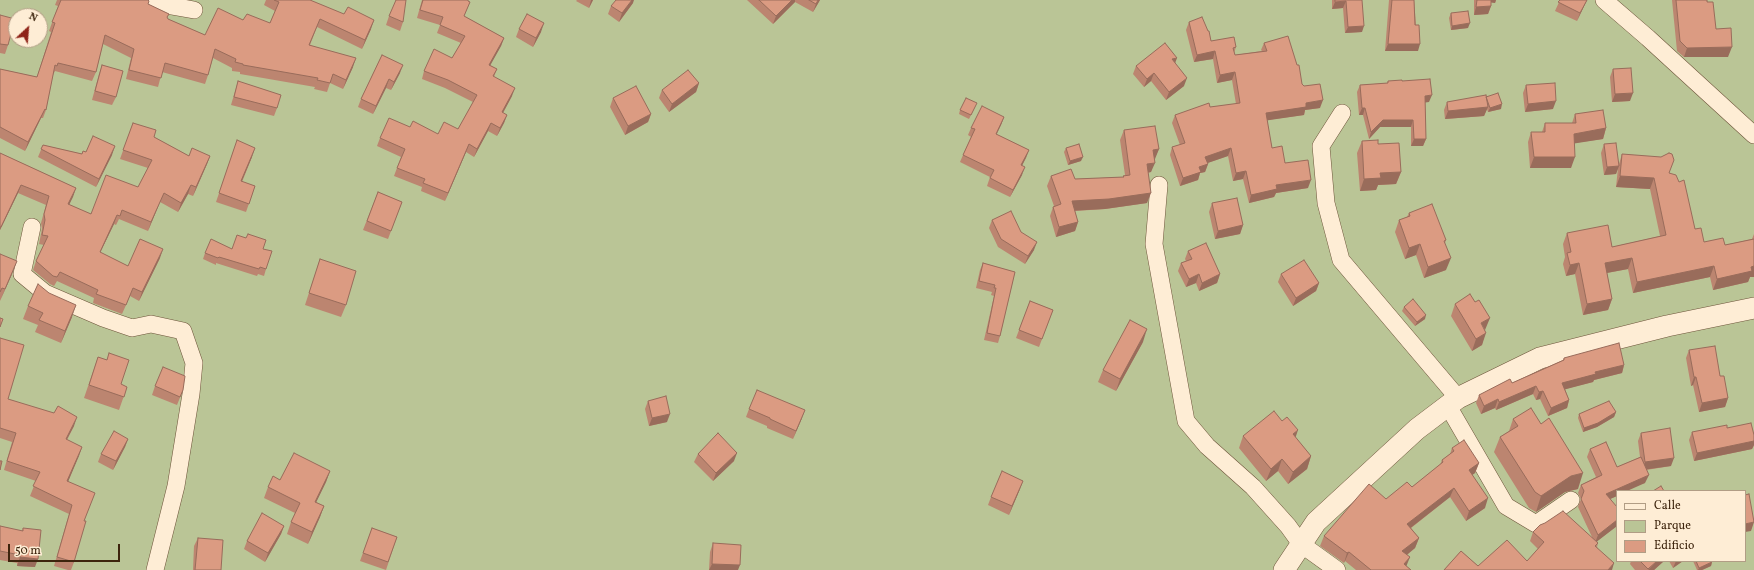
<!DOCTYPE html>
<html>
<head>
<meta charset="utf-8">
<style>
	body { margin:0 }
	#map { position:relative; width:1754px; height:570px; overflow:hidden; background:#fde3bf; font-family:Vollkorn,serif }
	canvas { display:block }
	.legend { position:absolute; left:1616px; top:490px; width:130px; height:72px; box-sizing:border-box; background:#feedd5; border:1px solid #b19d85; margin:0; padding:5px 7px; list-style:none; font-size:12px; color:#3d240d }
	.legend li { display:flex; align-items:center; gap:8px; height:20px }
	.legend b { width:20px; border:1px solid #b19d85 }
	.north { position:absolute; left:8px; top:8px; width:40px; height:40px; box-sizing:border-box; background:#feedd5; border:1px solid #b19d85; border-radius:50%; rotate:26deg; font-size:11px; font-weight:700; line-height:16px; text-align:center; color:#3d240d }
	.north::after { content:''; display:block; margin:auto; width:14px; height:18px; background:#8f2418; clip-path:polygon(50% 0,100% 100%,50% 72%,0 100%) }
	.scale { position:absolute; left:8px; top:544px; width:112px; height:18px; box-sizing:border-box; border:2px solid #3d240d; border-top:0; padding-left:5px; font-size:12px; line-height:14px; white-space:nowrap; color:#3d240d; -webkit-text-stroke:3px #feedd5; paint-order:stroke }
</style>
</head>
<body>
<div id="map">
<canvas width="1754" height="570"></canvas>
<ul class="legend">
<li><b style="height:5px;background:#feedd5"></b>Calle</li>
<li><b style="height:11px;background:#bac596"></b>Parque</li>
<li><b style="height:11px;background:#db9b82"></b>Edificio</li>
</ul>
<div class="north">N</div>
<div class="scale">50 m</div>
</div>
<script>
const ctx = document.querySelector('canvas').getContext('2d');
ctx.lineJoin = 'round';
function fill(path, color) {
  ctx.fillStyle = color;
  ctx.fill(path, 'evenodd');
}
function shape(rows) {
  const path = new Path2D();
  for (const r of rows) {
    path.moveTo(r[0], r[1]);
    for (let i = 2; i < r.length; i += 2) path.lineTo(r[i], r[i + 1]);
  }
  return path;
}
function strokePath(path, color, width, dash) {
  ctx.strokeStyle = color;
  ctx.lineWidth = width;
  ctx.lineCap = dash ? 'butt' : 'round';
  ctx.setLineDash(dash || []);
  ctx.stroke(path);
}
fill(shape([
	[0,0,1754,0,1754,570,0,570],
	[16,16,40,16,40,40,16,40],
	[1617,491,1745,491,1745,561,1617,561]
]), '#bac596');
const minor = shape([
	[149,0,154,3,194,10],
	[1604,0,1648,38,1754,135],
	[1342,113,1321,146,1326,203,1341,260,1458,398],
	[1159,185,1154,244,1186,421,1207,446,1253,487,1288,526,1301,544,1337,570],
	[32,227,22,274,45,293,103,318,132,328,151,324,183,331,194,363,191,394,176,486,155,570],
	[1448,406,1506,506,1536,524,1571,500]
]);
const tertiary = shape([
	[1284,570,1316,522,1417,429,1458,398,1540,358,1667,326,1754,308]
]);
strokePath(minor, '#6d543a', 18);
strokePath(tertiary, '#6d543a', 22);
strokePath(minor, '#feedd5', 17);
strokePath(tertiary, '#feedd5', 21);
fill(shape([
	[57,0,148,0,148,4,169,14,167,18,168,19,205,35,243,20,270,23,275,11,264,5,266,0,310,0,371,29,362,49,317,27,310,45,353,67,343,89,330,83,327,92,314,89,315,87,240,74,240,72,232,71,232,68,213,58,208,75,205,84,162,72,158,87,126,79,131,58,103,44,96,72,92,81,55,71,53,75,46,110,43,118,41,118,25,151,0,138,0,69,37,77,51,32,49,31,58,6,55,5],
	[422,0,468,0,468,1,470,2,464,16,504,38,501,46,490,65,497,69,494,77,512,96,503,113,507,115,504,123,497,136,488,131,474,157,466,152,445,201,421,191,422,187,394,176,401,157,377,146,380,138,410,127,438,134,458,129,473,102,445,88,422,79,424,71,452,58,461,43,437,33,440,25,417,18],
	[577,0,593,0,589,8,576,1],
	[747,0,820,0,813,12,795,2,773,24],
	[1332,0,1362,0,1362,32,1345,33,1343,8,1332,9],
	[1389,0,1414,0,1418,51,1385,51],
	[1474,0,1496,0,1495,3,1491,2,1491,6,1488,14,1474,15],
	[1560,0,1587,0,1577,21,1555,11],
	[1672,0,1707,0,1716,29,1728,57,1684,57,1677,51],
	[633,3,619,22,608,14,611,6],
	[1451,13,1468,28,1451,30,1449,18],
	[0,15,8,45,5,54,0,53],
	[389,16,403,22,400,31,386,25],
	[1189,22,1211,41,1236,47,1234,53,1235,55,1262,51,1261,50,1264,43,1302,84,1320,108,1305,110,1304,115,1267,120,1272,148,1308,188,1276,193,1274,197,1249,203,1243,179,1233,181,1228,156,1207,163,1208,164,1205,172,1200,173,1198,180,1180,186,1170,155,1172,147,1180,145,1172,123,1175,115,1210,107,1236,104,1232,80,1217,83,1213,59,1194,62,1186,30],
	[519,29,541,32,533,47,516,37],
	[382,55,400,73,391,90,386,88,373,114,358,107,361,99],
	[1175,62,1184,86,1166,100,1151,81,1144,87,1133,74,1136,66],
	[102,65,116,97,112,105,92,100,99,74],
	[1613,69,1630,101,1612,102,1610,77],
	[238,81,277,108,274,116,231,105],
	[1388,81,1402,81,1429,102,1425,102,1426,139,1423,146,1411,146,1411,127,1380,127,1369,139,1363,115,1359,115,1357,92,1360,85,1387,83],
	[699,83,696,92,669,112,659,98,662,90],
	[1526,85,1553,109,1525,112,1523,93],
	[1486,97,1501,109,1488,112,1487,109,1484,116,1445,119,1444,110,1447,102],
	[613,98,651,114,648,122,625,135,610,107],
	[975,107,969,119,959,114,960,110],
	[1575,114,1606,128,1603,139,1574,143,1571,168,1530,168,1528,142,1531,132,1542,132,1545,123,1572,123],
	[1004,117,1001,125,996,134,1029,150,1022,166,1022,175,1010,197,987,186,990,177,960,162,963,155,971,137,968,135,971,128],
	[133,123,154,137,189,156,210,156,207,164,193,196,188,194,178,212,160,202,148,231,119,219,116,225,114,224,100,253,128,266,160,258,139,301,130,296,122,314,93,303,94,298,57,281,54,286,50,284,33,270,36,261,44,245,39,244,42,229,41,223,46,205,18,193,0,230,0,153,76,188,69,205,91,214,138,187,148,168,120,159],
	[1124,130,1159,149,1154,159,1151,172,1148,173,1147,203,1105,209,1075,211,1078,222,1075,231,1056,237,1050,216,1053,207,1054,206,1047,186,1051,176,1075,179,1123,177,1123,176,1125,175,1120,140],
	[1362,141,1378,144,1401,172,1396,184,1378,185,1376,190,1360,191,1357,153],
	[1604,144,1619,164,1622,154,1669,173,1695,229,1704,242,1725,245,1752,239,1754,234,1754,277,1750,277,1748,282,1713,290,1710,277,1633,293,1628,269,1607,273,1612,299,1608,310,1583,315,1575,274,1566,276,1563,264,1565,257,1563,244,1567,233,1612,247,1660,236,1650,189,1616,187,1618,168,1616,174,1604,175,1601,153],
	[43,145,82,154,86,152,112,155,96,187,38,157],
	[1066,148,1081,161,1068,165,1064,152],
	[234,149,252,157,242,182,255,186,246,212,216,202],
	[378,192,402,202,388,239,363,230],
	[1212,203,1243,225,1240,234,1215,239,1209,212],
	[1409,213,1446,240,1445,243,1446,270,1424,278,1416,255,1405,259,1395,232,1399,220,1407,217],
	[992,220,1021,232,1034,250,1025,264,998,247,989,228],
	[232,249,263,249,266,269,264,276,258,274,257,276,216,263,216,265,203,259,205,253],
	[1188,251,1220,274,1217,283,1199,291,1196,283,1186,287,1178,271,1181,263,1186,261,1185,259],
	[0,254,12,274,0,301],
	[320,259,346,305,341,317,305,305],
	[983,263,1015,272,1000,336,998,343,984,340,994,296,991,295,992,292,976,288,980,270],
	[1281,274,1319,283,1316,291,1293,306,1278,282],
	[1030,301,1053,310,1039,347,1016,338],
	[1455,304,1485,330,1482,345,1472,351,1451,316],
	[28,306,72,317,61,343,35,332,38,325,23,319],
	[1404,307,1425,319,1415,326,1402,311],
	[0,338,8,399,74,426,67,440,82,447,68,482,91,502,84,521,74,562,71,570,68,570,54,566,69,514,30,496,36,481,4,470,12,442,0,438],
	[1143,342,1116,391,1098,382,1103,370],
	[1689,350,1720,376,1728,398,1725,407,1699,412,1693,385,1691,386,1686,358],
	[98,357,107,360,121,384,127,387,119,410,84,398],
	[1564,358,1624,365,1622,373,1594,380,1593,382,1565,389,1569,400,1567,408,1548,416,1540,399,1536,400,1533,394,1496,410,1495,408,1481,414,1476,403,1479,395,1512,383,1563,360],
	[155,386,183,390,177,405,152,395],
	[648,401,667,422,649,426,645,409],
	[749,409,802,418,793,439,767,428,767,426,746,417],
	[1616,412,1614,417,1597,427,1583,432,1578,418,1579,414],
	[1513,419,1541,424,1578,489,1565,492,1536,512,1529,508,1494,452,1500,437,1509,431],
	[1727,428,1754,435,1754,445,1752,449,1694,461,1689,440,1692,432],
	[1641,433,1671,466,1646,470,1645,483,1617,491,1617,496,1610,499,1617,526,1597,541,1598,543,1597,547,1612,570,1444,570,1461,551,1478,566,1527,561,1538,549,1530,541,1533,532,1592,537,1578,507,1581,499,1578,493,1581,485,1596,477,1587,457,1590,449,1617,467,1640,457,1638,441],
	[1243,436,1295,437,1311,456,1307,469,1288,484,1278,471,1266,481,1239,448],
	[128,439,125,447,113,470,98,462,101,454],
	[1452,448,1479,463,1475,473,1472,475,1485,508,1466,521,1450,497,1411,528,1419,538,1415,548,1407,555,1406,566,1411,570,1356,570,1345,561,1344,563,1320,546,1324,536,1386,499,1412,487,1440,465,1442,460,1450,454],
	[698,454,734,461,713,481,694,462],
	[330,471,326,482,316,502,324,506,320,517,308,544,287,534,291,522,295,513,264,498,268,487,280,480],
	[1020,489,1009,515,988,505,991,497],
	[0,526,22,531,23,528,35,567,17,566,17,563,0,560],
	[284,526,281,534,265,562,244,549,247,541],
	[372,528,397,537,386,570,360,561],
	[198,538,221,570,193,570,194,546],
	[713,543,738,570,709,570,710,552],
	[1631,561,1664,561,1654,570,1635,570,1630,564],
	[1669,561,1683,561,1673,568],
	[1693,561,1712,561,1711,566,1702,570,1697,570]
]), '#bc8570');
fill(shape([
	[591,0,593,0,589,8],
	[632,0,634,0,633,3,619,22,622,13],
	[792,0,795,0,795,2,773,24,776,16],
	[818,0,820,0,813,12,816,4],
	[1489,0,1496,0,1495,3,1488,2],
	[1587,0,1577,21,1580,13],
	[1346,1,1343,8,1332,9,1335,2],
	[1491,6,1488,14,1474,15,1476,7],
	[374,20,371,29,362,49,365,40],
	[544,23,541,32,533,47,536,38],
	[1470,23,1468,28,1451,30,1452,26],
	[1364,26,1362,32,1345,33,1348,27],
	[504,38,501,46,486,73,489,65],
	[1388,44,1420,44,1418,51,1385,51],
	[1732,47,1728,57,1684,57,1687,48],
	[1215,51,1213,59,1194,62,1197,55],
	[356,58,353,67,343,89,346,80],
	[1177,58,1174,66,1172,59],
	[403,65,400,73,391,90,394,82],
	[1235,72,1232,80,1217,83,1220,75],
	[1154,73,1151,81,1144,87,1147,79],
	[1187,78,1184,86,1166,100,1169,92],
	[389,79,386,88,373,114,376,106],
	[699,83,696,92,669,112,672,104],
	[515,88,512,96,499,120,502,112],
	[1633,93,1630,101,1612,102,1615,94],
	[1432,95,1429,102,1422,103,1425,96],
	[1323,100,1320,108,1305,110,1304,115,1263,121,1266,113,1306,103],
	[1556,101,1553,109,1525,112,1528,104],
	[1502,104,1501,109,1488,112,1490,108],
	[1488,107,1484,116,1445,119,1448,111],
	[1362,108,1365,108,1363,115,1359,115],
	[45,109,41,118,25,151,28,142],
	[651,114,648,122,625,135,628,126],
	[507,115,504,123,497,136,500,128],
	[1004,117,1001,125,993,142,996,134],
	[1383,120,1413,120,1411,127,1380,127,1369,139,1371,132],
	[491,123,488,131,474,157,477,149],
	[1606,128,1603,139,1571,144,1574,134],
	[1414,139,1426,139,1423,146,1411,146],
	[469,144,466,152,445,201,448,193],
	[115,146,112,155,96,187,99,179],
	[255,148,252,157,238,190,241,181],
	[1231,148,1228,156,1202,165,1205,157],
	[1159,149,1155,159,1150,160,1153,150],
	[1029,150,1026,158,1018,173,1021,165],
	[210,156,207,164,193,196,196,187],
	[1083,157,1081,161,1068,165,1070,161],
	[1534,157,1575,157,1571,168,1530,168],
	[1155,163,1151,172,1144,173,1147,164],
	[1208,164,1205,172,1200,173,1198,180,1180,186,1183,178,1199,167],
	[1619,166,1616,174,1604,175,1607,167],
	[1025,167,1022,175,1010,197,1013,190],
	[1246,171,1243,179,1233,181,1236,173],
	[1401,172,1396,184,1378,185,1376,190,1360,191,1364,179,1380,173],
	[1620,176,1654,178,1650,189,1616,187],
	[1311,180,1308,188,1276,193,1274,197,1249,203,1251,195,1276,185],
	[21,185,18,193,0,230,0,228],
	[191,185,188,194,178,212,181,203],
	[76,188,73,197,65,213,68,204],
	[164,193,160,202,148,231,151,222],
	[1151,193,1147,203,1105,209,1068,211,1072,201],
	[117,215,114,224,96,261,100,252],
	[1078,222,1075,231,1056,237,1059,227],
	[1243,225,1240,234,1215,239,1218,231],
	[1037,242,1034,250,1025,264,1028,256],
	[1420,244,1416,255,1405,259,1409,248],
	[163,249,160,258,139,301,142,292],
	[1451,258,1446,270,1424,278,1428,267],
	[1632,258,1628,269,1601,274,1605,263],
	[17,261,12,274,0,301,5,289],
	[1579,263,1575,274,1566,276,1570,265],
	[1714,266,1710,277,1633,293,1637,282],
	[1754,266,1754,277,1750,277,1748,282,1713,290,1717,279,1751,267],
	[1199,274,1196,283,1186,287,1189,279],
	[1220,274,1217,283,1199,291,1202,283],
	[1319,283,1316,291,1293,306,1296,298],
	[1612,299,1608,310,1583,315,1587,304],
	[76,305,72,317,61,343,65,331],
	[1426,315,1425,319,1415,326,1417,322],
	[1490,318,1485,330,1481,323],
	[1147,329,1143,342,1116,391,1120,379],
	[1486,333,1482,345,1472,351,1476,339],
	[1624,365,1622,373,1594,380,1593,382,1559,391,1562,383,1595,372],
	[1694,377,1696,377,1693,385,1691,386],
	[1536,386,1533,394,1496,410,1499,402],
	[1543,391,1540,399,1536,400,1539,392],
	[1728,398,1725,407,1699,412,1702,403],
	[1498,399,1495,408,1481,414,1484,406],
	[1569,400,1567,408,1548,416,1551,408],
	[805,410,802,418,793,439,796,431],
	[1616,412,1614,417,1597,427,1583,432,1584,428],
	[670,414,667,422,649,426,652,418],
	[77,417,74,426,62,448,66,439],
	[1298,430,1294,442,1293,434],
	[128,439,125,447,113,470,116,461],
	[1754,441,1754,445,1752,449,1694,461,1697,453],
	[82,447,79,456,64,491,67,481],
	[737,453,734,461,713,481,716,473],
	[1311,456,1307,469,1288,484,1293,472],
	[1674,458,1671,466,1642,470,1645,462],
	[1282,459,1278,471,1266,481,1271,469],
	[1479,463,1475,473,1465,480,1469,470],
	[330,471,326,482,311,513,315,502],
	[1583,473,1578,489,1565,492,1536,512,1541,496,1571,476],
	[1649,475,1645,483,1627,491,1617,491,1617,496,1603,502,1606,494],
	[1023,481,1020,489,1009,515,1012,506],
	[1454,488,1450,497,1404,533,1407,524],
	[1488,498,1485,508,1466,521,1469,511],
	[324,506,320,517,308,544,312,532],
	[1617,520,1617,526,1595,543,1598,535],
	[1754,522,1751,531,1745,532,1745,524],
	[284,526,281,534,265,562,268,553],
	[1419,538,1415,548,1399,561,1402,551],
	[1349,552,1345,561,1344,563,1347,553],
	[20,557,38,559,35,567,17,566],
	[1410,557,1406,567,1404,564],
	[1657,561,1664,561,1654,570,1648,570],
	[1676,561,1683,561,1673,568],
	[1712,562,1711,566,1702,570,1698,570,1699,568],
	[1614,563,1612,570,1608,570],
	[712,564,740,565,738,570,709,570]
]), '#996c5b');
const building = shape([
	[61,0,148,0,149,1,148,4,169,14,167,17,168,19,205,35,218,8,243,20,247,14,270,23,279,2,274,0,310,0,344,14,348,7,374,20,365,40,320,19,309,45,356,58,346,80,333,74,330,83,317,80,318,78,243,65,243,64,235,62,236,59,215,49,208,75,165,63,161,78,129,70,134,49,105,35,96,72,58,63,57,66,55,65,46,110,45,109,28,142,0,127,0,69,37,77,55,23,52,22,61,0],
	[396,0,406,0,403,22,389,16,396,0],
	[423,0,468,0,468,1,470,2,464,16,504,38,489,65,497,69,493,76,515,88,502,112,507,115,500,128,491,123,477,149,469,144,448,193,423,183,425,179,397,168,405,149,380,138,389,118,410,127,413,121,438,134,444,122,458,129,477,95,448,80,424,71,434,49,452,58,465,36,440,25,443,17,420,10,423,0],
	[616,0,632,0,622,13,611,6,616,0],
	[759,0,792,0,776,16,759,0],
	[809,0,818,0,816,4,809,0],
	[1335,0,1362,0,1364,26,1348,27,1346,1,1335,2,1335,0],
	[1392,0,1414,0,1415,25,1419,25,1420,44,1388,44,1392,0],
	[1477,0,1491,0,1491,6,1476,7,1477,0],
	[1560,0,1587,0,1580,13,1558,2,1560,0],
	[1676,0,1707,0,1707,2,1713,2,1716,29,1731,28,1732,47,1687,48,1680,41,1676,0],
	[1468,11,1470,23,1452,26,1451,13,1468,11],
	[527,14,544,23,536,38,519,29,527,14],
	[0,15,15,19,8,45,0,44,0,15],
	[1202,17,1208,31,1209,31,1211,41,1234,37,1236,47,1233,48,1235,55,1267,51,1264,43,1288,36,1297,65,1299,65,1302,84,1304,86,1320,84,1323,100,1306,103,1306,107,1266,113,1272,148,1282,146,1285,163,1308,160,1311,180,1276,185,1277,189,1251,195,1246,171,1236,173,1231,148,1205,157,1208,164,1199,167,1201,172,1183,178,1172,147,1185,143,1175,115,1209,103,1210,107,1240,103,1235,72,1220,75,1215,51,1197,55,1189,22,1202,17],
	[1165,43,1177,58,1172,59,1187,78,1169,92,1154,73,1147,79,1136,66,1165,43],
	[382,55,403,65,394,82,389,79,376,106,361,99,382,55],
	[102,65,123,71,116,97,95,91,102,65],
	[1631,68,1633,93,1615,94,1613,69,1631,68],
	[688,70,699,83,672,104,662,90,688,70],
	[1430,79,1432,95,1425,96,1426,139,1414,139,1413,120,1383,120,1371,132,1365,108,1362,108,1360,85,1388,83,1388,81,1402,80,1402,81,1430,79],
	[238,81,281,95,277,108,234,97,238,81],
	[1555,83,1556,101,1528,104,1526,85,1555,83],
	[636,86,651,114,628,126,613,98,636,86],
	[1498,93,1502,104,1490,108,1486,97,1498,93],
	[1486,95,1488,107,1448,111,1447,102,1486,95],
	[966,98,977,103,971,115,960,110,966,98],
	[982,106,1004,117,996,134,1029,150,1021,165,1025,167,1013,190,990,178,994,170,963,155,975,129,971,128,982,106],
	[1603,110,1606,128,1574,134,1575,157,1534,157,1531,132,1545,132,1545,123,1576,123,1575,114,1603,110],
	[133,123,156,130,154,137,189,156,192,148,210,156,196,187,191,185,181,203,164,193,151,222,122,210,120,216,117,215,100,252,128,266,140,239,163,249,142,292,133,288,126,305,96,294,98,290,60,272,57,277,53,276,36,261,48,236,42,235,45,220,44,214,49,196,21,185,1,227,0,227,0,153,76,188,68,204,91,214,106,175,138,187,152,160,123,150,133,123],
	[1155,126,1159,149,1153,150,1155,163,1147,164,1151,193,1109,199,1072,201,1078,222,1059,227,1053,207,1061,204,1051,176,1071,169,1075,179,1124,177,1123,176,1130,175,1124,130,1155,126],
	[93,136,115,146,99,179,41,149,43,145,82,154,83,151,86,152,93,136],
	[237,140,255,148,241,181,255,186,249,204,219,193,237,140],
	[1378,140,1378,144,1399,143,1401,172,1380,173,1381,178,1364,179,1362,141,1378,140],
	[1616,143,1619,166,1607,167,1604,144,1616,143],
	[1079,144,1083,157,1070,161,1066,148,1079,144],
	[1669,153,1672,154,1674,160,1669,173,1676,175,1679,182,1684,180,1695,229,1701,228,1704,242,1723,238,1725,245,1754,239,1754,266,1751,267,1752,271,1717,279,1714,266,1637,282,1632,258,1605,263,1612,299,1587,304,1579,263,1570,265,1567,253,1571,252,1567,233,1608,225,1612,247,1666,235,1654,178,1620,176,1622,154,1661,157,1669,153],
	[378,192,402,202,391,231,367,221,378,192],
	[1237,198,1243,225,1218,231,1212,203,1237,198],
	[1432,204,1446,240,1444,241,1451,258,1428,267,1420,244,1409,248,1399,220,1410,216,1409,213,1432,204],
	[1011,211,1021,232,1037,242,1028,256,1001,239,992,220,1011,211],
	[248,234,266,240,263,249,272,251,266,269,260,267,259,269,219,257,218,258,205,253,211,239,232,249,237,235,246,238,248,234],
	[1206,243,1220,274,1202,283,1199,274,1189,279,1181,263,1192,259,1188,251,1206,243],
	[0,254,17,261,5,289,2,288,0,292,0,254],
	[320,259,356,271,346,305,309,293,320,259],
	[1304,260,1319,283,1296,298,1281,274,1304,260],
	[983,263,1015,272,1000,336,987,333,996,288,994,288,995,285,979,281,983,263],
	[38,284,49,293,76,305,65,331,39,320,43,313,28,306,38,284],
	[1470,294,1475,302,1479,300,1490,318,1481,323,1486,333,1476,339,1455,304,1470,294],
	[1413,299,1426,315,1417,322,1404,307,1413,299],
	[1030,301,1053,310,1042,339,1019,330,1030,301],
	[0,318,3,319,0,327,0,318],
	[1130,320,1147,329,1120,379,1103,370,1130,320],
	[0,338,24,345,8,399,54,413,58,406,77,417,66,439,82,447,67,481,95,493,84,521,86,521,74,562,57,557,72,505,33,486,40,472,7,461,16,433,0,428,0,338],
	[1619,343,1624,365,1595,372,1596,374,1562,383,1569,400,1551,408,1543,391,1539,392,1536,386,1499,402,1498,399,1484,406,1479,395,1510,379,1512,383,1564,360,1564,358,1619,343],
	[1715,346,1720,376,1724,376,1728,398,1702,403,1696,377,1694,377,1689,350,1715,346],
	[109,353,129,360,121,384,127,387,124,397,89,385,98,357,107,360,109,353],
	[163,367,185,376,183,390,180,397,155,386,163,367],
	[757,390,805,410,796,431,770,419,770,418,749,409,757,390],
	[666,396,670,414,652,418,648,401,666,396],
	[1609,401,1616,412,1598,423,1584,428,1579,414,1609,401],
	[1531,408,1541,424,1549,418,1583,473,1571,476,1541,496,1535,492,1500,437,1518,426,1513,419,1531,408],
	[1274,411,1282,421,1287,417,1298,430,1293,434,1311,456,1293,472,1282,459,1271,469,1243,436,1274,411],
	[1751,423,1754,435,1754,441,1697,453,1692,432,1727,425,1727,428,1751,423],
	[1670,428,1674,458,1645,462,1641,433,1670,428],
	[114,431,128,439,116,461,101,454,114,431],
	[718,433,737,453,716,473,698,454,718,433],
	[1464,440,1479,463,1469,470,1488,498,1469,511,1454,488,1407,524,1419,538,1402,551,1410,557,1404,564,1411,570,1371,570,1349,552,1347,553,1324,536,1369,484,1386,499,1407,482,1412,487,1443,462,1442,460,1454,451,1452,448,1464,440],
	[1606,442,1617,467,1641,457,1649,475,1606,494,1617,507,1617,520,1598,535,1581,499,1584,491,1581,485,1602,475,1590,449,1606,442],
	[294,453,330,471,315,502,324,506,312,532,291,522,300,503,268,487,273,476,280,480,294,453],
	[0,461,2,461,0,470,0,461],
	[1002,471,1023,481,1012,506,991,497,1002,471],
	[1661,486,1664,491,1653,491,1661,486],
	[1749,494,1754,522,1745,524,1745,495,1749,494],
	[1563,511,1598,543,1595,546,1614,563,1608,570,1444,570,1461,551,1478,566,1507,540,1527,561,1544,542,1533,532,1540,525,1545,523,1563,511],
	[262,513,284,526,268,553,247,541,262,513],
	[0,526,23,531,23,528,41,530,38,559,20,557,20,555,0,551,0,526],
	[372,528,397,537,388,562,363,553,372,528],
	[198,538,223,540,221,570,195,570,198,538],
	[713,543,741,545,740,565,712,564,713,543],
	[1640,561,1657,561,1648,569,1640,561],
	[1696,561,1712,561,1712,562,1699,568,1696,561]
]);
fill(building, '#db9b82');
strokePath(building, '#996c5b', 1);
</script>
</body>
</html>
